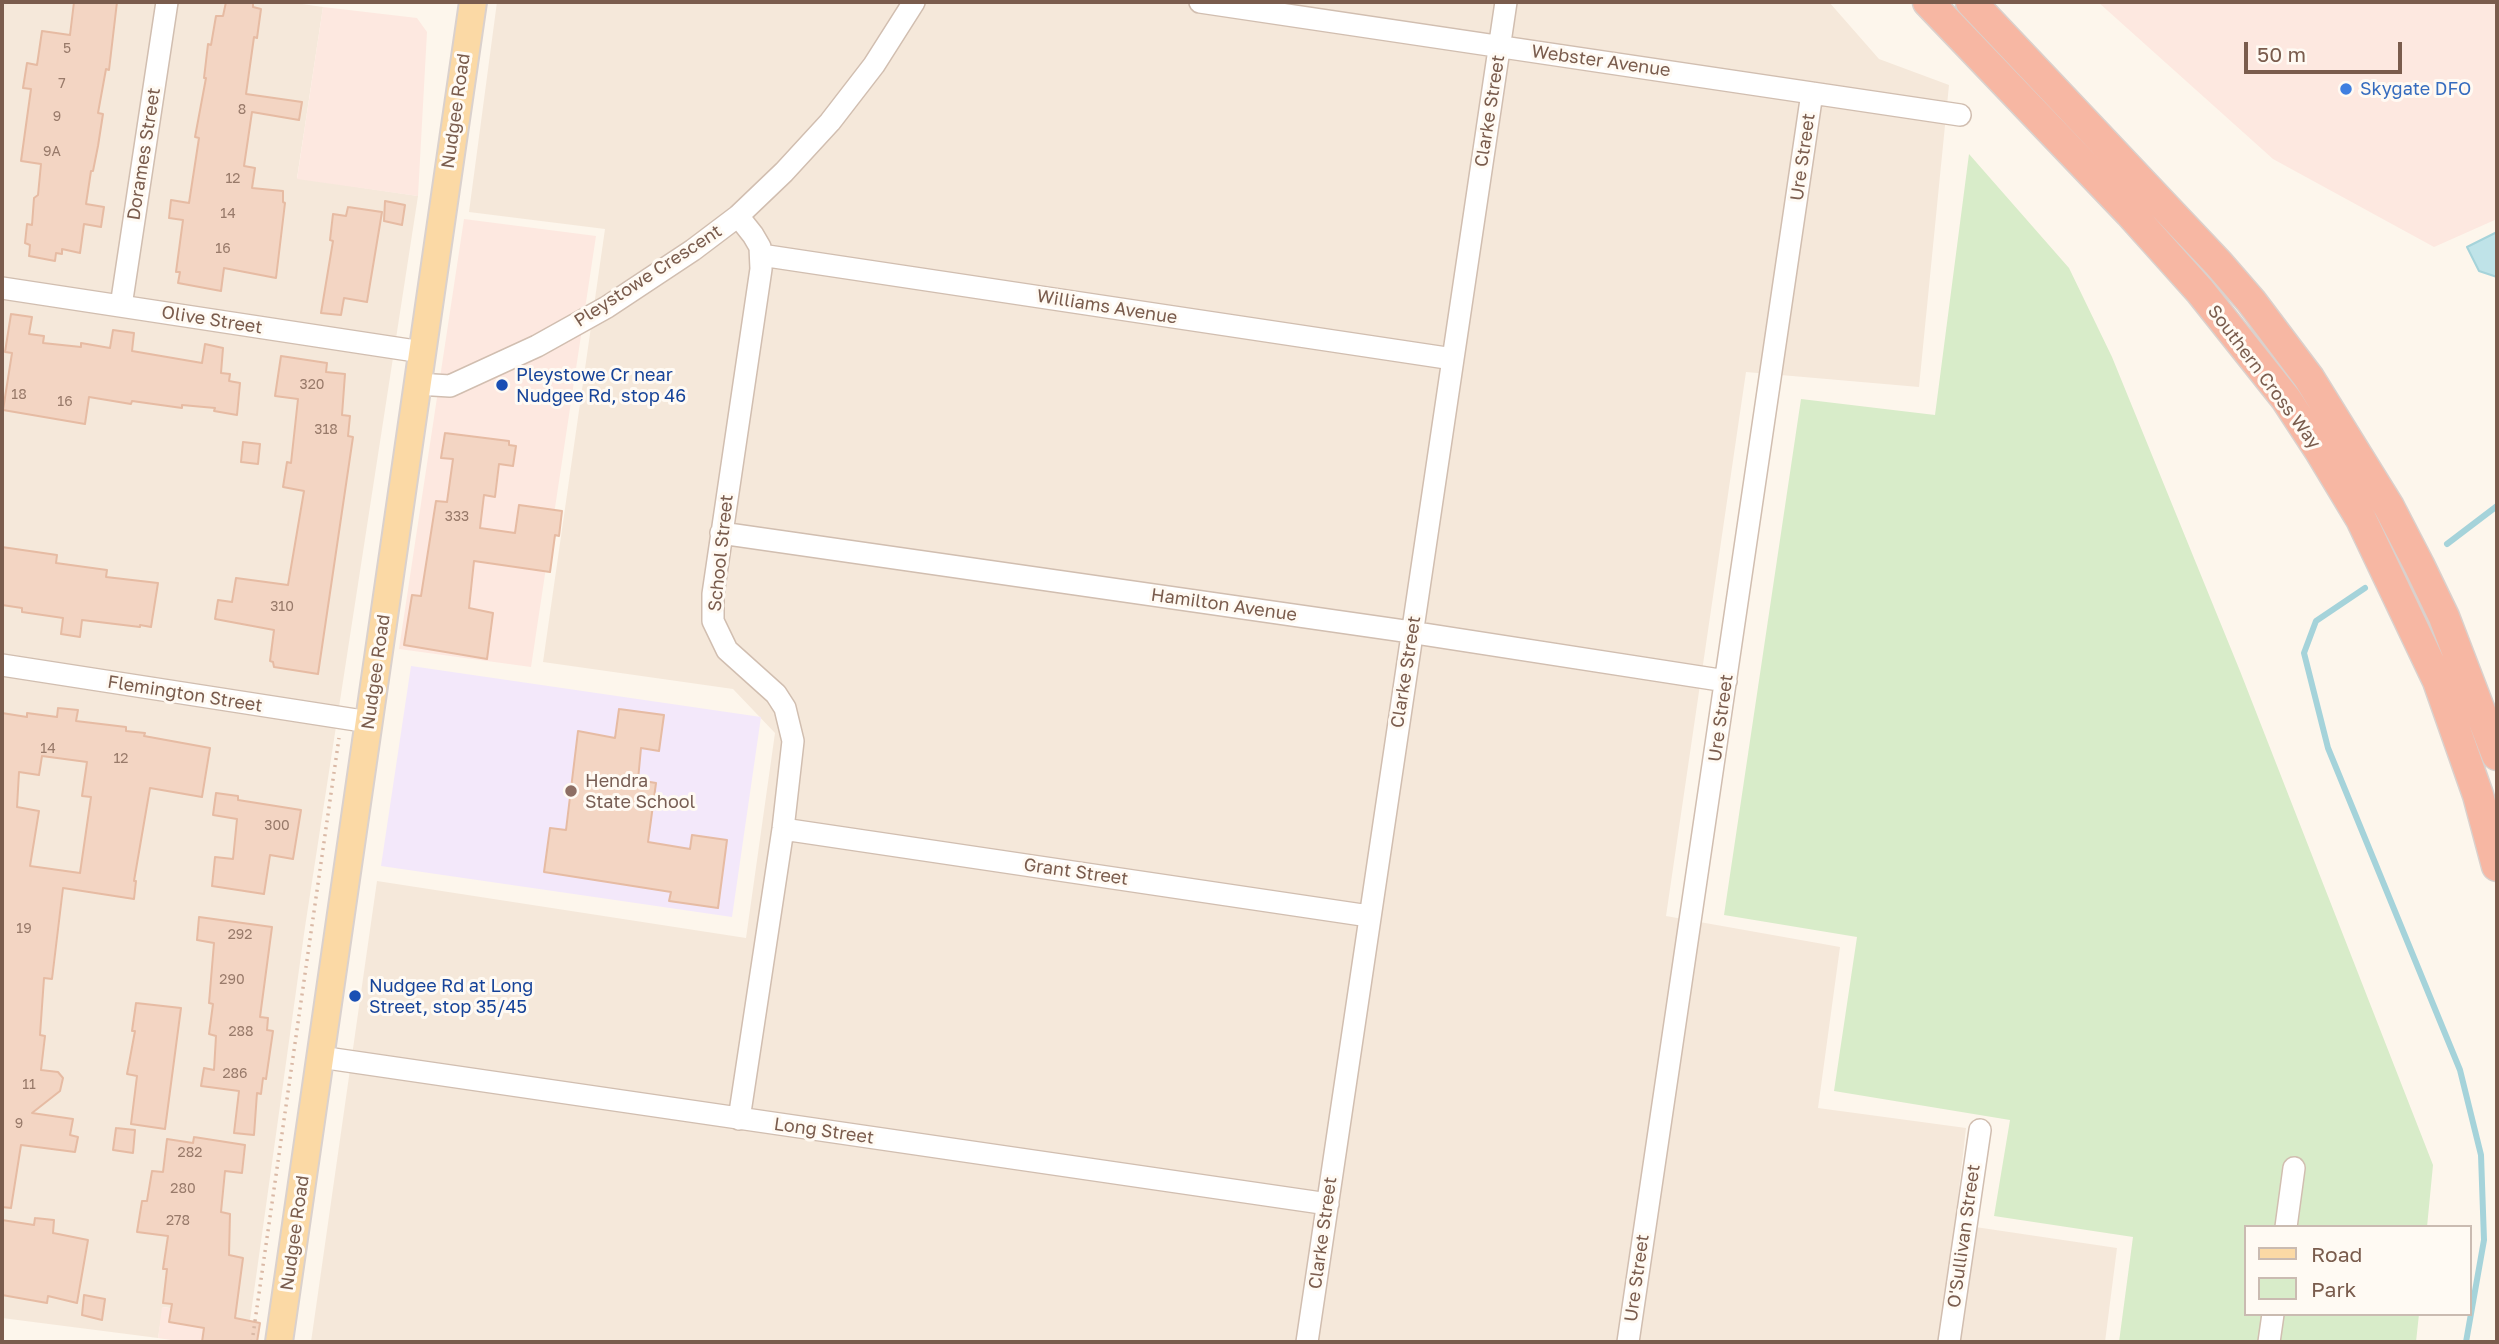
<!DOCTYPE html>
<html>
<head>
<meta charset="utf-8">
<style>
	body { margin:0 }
	#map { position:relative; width:2499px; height:1344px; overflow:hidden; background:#fdf6ec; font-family:"Golos Text",sans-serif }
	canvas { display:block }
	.frame { position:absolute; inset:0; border:4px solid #7a5c4d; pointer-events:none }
	.legend { position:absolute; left:2244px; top:1225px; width:228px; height:91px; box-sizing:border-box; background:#fffaf3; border:2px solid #cabbb1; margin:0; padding:9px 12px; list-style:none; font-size:21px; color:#7a5c4d }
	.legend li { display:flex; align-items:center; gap:14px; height:35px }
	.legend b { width:35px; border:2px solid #cabbb1 }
	.scale { position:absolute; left:2244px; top:42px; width:158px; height:32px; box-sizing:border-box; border:4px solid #7a5c4d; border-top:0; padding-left:9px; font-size:21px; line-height:24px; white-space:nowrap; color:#7a5c4d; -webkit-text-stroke:5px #fffaf3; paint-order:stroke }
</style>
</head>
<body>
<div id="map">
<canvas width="2499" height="1344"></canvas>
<div class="frame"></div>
<ul class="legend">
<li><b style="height:9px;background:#fbd9a5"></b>Road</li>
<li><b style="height:19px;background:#d8ecc9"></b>Park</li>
</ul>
<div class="scale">50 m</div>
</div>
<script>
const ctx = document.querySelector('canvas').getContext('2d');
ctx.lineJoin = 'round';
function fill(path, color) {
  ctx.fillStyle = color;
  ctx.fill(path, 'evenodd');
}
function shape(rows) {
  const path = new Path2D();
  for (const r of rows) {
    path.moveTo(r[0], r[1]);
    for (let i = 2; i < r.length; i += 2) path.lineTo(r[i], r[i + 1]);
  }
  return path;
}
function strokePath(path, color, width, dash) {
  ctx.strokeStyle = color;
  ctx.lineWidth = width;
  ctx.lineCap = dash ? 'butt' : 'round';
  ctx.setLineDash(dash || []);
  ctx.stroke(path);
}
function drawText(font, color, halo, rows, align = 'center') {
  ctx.font = font + ' "Golos Text",sans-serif';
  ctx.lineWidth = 6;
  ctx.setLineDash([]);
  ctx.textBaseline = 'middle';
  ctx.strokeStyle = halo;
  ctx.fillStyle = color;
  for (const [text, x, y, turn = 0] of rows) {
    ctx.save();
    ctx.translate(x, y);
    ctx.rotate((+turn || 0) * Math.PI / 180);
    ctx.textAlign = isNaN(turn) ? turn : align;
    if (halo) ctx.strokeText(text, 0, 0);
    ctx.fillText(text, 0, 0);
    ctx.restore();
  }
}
fill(shape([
	[2,2,288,2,323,7,297,178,418,196,305,927,250,1320,163,1307,158,1338,2,1318],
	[497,2,1829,2,1879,59,1949,85,1919,387,1746,372,1666,916,1840,947,1818,1108,1966,1128,1955,1224,2117,1248,2105,1342,311,1342,377,881,746,938,775,733,733,689,543,662,605,229,469,212]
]), '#f5e8da');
fill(shape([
	[2098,2,2497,2,2497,219,2434,247,2273,159],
	[323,7,417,18,427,32,418,196,297,179],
	[464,219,596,236,531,667,399,649],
	[162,1307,250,1320,246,1342,184,1342,158,1338]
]), '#fde8e0');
fill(shape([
	[411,666,761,717,732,917,381,866]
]), '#f3e8fa');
fill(shape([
	[1969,154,2069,268,2112,357,2240,671,2433,1165,2427,1227,2245,1227,2245,1314,2419,1314,2416,1342,2119,1342,2133,1237,1994,1216,2010,1120,1834,1091,1857,937,1724,915,1801,399,1935,415]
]), '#d8ecc9');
const water = shape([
	[2497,232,2497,277,2479,271,2467,247,2497,232]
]);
fill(water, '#bfe3e8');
strokePath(water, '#a5d3da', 2);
strokePath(shape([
	[2447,544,2497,506],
	[2365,588,2316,621,2304,653,2328,748,2460,1070,2481,1155,2484,1240,2466,1342]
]), '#a5d3da', 6);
const building = shape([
	[74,2,117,2,109,70,106,69,98,113,103,114,98,146,93,171,91,171,86,204,104,207,101,227,84,224,80,253,62,249,62,254,56,253,55,261,29,256,30,245,25,243,27,224,32,225,34,198,38,195,41,164,21,161,31,89,23,88,27,63,37,65,42,31,70,35,74,2],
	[226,2,253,2,253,7,261,9,257,38,254,37,246,94,302,102,299,120,252,112,244,166,255,168,252,188,283,191,283,202,285,203,276,278,224,268,221,291,178,283,180,272,176,272,183,220,169,218,171,200,189,203,199,138,195,137,206,78,204,78,208,44,211,45,216,16,223,16,226,2],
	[385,201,405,205,402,225,384,221,385,201],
	[348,207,382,212,367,302,344,298,341,315,321,313,333,241,330,240,333,214,346,216,348,207],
	[11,314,32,317,29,334,44,336,43,343,81,347,81,343,110,348,113,330,134,333,132,351,202,363,205,344,223,348,221,373,230,374,229,381,240,383,237,415,214,411,215,408,182,405,182,408,132,401,131,404,89,397,85,424,3,410,12,353,5,352,11,314],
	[281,356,327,363,326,372,345,374,342,415,350,416,348,436,353,437,318,674,274,667,273,662,270,661,274,630,215,619,218,600,232,602,236,578,288,585,304,491,283,487,287,462,291,463,298,399,275,396,281,356],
	[445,433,509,441,509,445,516,446,513,466,499,464,495,497,484,495,480,528,515,533,519,505,562,511,559,536,555,535,550,572,474,561,469,608,493,613,487,659,404,645,412,595,421,596,436,501,447,502,453,459,441,458,445,433],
	[243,442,260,444,258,464,241,462,243,442],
	[2,547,57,555,56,563,107,570,106,577,158,583,151,627,140,625,140,627,82,620,80,637,61,634,63,618,22,612,22,608,2,605,2,547],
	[58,708,78,710,76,721,126,727,126,731,145,733,144,736,210,748,202,797,150,788,134,881,136,881,134,899,63,888,52,979,44,978,40,1035,45,1036,41,1070,58,1072,63,1078,60,1091,32,1113,73,1119,70,1135,78,1137,75,1152,21,1145,11,1208,2,1207,2,713,27,717,27,713,57,717,58,708],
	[42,756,87,762,82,796,91,797,80,873,30,866,39,811,17,807,19,772,39,775,42,756],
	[619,709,664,715,659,751,641,748,638,780,656,783,648,842,690,849,692,835,727,840,718,908,669,901,671,892,544,872,550,828,566,830,578,731,615,738,619,709],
	[216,793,238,796,238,800,301,810,293,859,270,855,264,894,212,886,215,857,233,859,237,819,213,815,216,793],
	[199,917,272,927,260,1017,268,1018,267,1030,273,1031,266,1079,263,1078,261,1094,257,1093,254,1135,234,1133,239,1091,201,1086,204,1068,214,1070,216,1036,209,1034,213,1004,209,1003,214,943,197,940,199,917],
	[136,1003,181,1008,165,1129,131,1124,137,1076,127,1074,135,1031,132,1031,136,1003],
	[116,1128,135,1130,133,1153,113,1150,116,1128],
	[194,1137,245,1145,242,1173,225,1171,221,1212,230,1214,229,1255,243,1258,235,1318,260,1323,257,1342,202,1342,204,1328,169,1322,172,1304,163,1303,167,1269,163,1269,168,1236,137,1232,142,1201,147,1201,152,1171,163,1172,167,1139,193,1143,194,1137],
	[35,1218,54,1220,53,1233,88,1240,77,1303,48,1296,47,1303,2,1295,2,1220,34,1225,35,1218],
	[84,1295,105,1299,102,1320,82,1315,84,1295]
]);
fill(building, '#f3d5c3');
strokePath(building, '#e6bba3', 2);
const minor = shape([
	[1200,2,1960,115],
	[738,216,753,235,760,247,761,269,713,594,713,621,727,650,776,694,785,708,793,741,783,829,739,1119],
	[761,255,1453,359],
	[2,288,422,352],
	[121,306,167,2],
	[417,384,450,386,537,346,607,307,693,250,738,216,784,172,830,122,874,65,914,2],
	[721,533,1397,630,1726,681],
	[2,665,369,722],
	[783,829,1369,916],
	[320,1057,1328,1204],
	[2286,1227,2294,1168],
	[1307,1342,1506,2],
	[1628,1342,1812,93],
	[1949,1342,1980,1130],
	[2269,1342,2273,1314]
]);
const major = shape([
	[279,1342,473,2]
]);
const highway = shape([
	[1928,2,2130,213,2200,291,2286,399,2320,451,2361,519,2438,681,2478,795,2497,866],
	[1971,2,2218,263,2251,301,2309,378,2389,507,2419,565,2444,617,2497,755]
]);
strokePath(minor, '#d1beb0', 24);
strokePath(major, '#dad1cd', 30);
strokePath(highway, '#dad1cd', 33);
strokePath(shape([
	[252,1342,339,738]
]), '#d9b8a5', 3.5, [2, 5]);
strokePath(minor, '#fff', 21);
strokePath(major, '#fbd9a5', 26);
strokePath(highway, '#f7b7a3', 30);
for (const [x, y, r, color] of [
	[2346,89,7,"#3f7fe0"],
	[502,385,7,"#1a4fb4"],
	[571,791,7,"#8d6e63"],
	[355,996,7,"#1a4fb4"]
]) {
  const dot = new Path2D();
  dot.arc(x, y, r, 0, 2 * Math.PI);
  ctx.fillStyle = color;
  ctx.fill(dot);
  strokePath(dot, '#fffaf3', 2.5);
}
drawText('14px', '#987a6a', null, [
	["5",67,49],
	["7",62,84],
	["8",242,110],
	["9",57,117],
	["9A",52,152],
	["12",233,179],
	["14",228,214],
	["16",223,249],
	["320",312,385],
	["18",19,395],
	["16",65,402],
	["318",326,430],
	["333",457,517],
	["310",282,607],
	["14",48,749],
	["12",121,759],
	["300",277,826],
	["19",24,929],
	["292",240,935],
	["290",232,980],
	["288",241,1032],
	["286",235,1074],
	["11",29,1085],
	["9",19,1124],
	["282",190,1153],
	["280",183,1189],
	["278",178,1221]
]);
drawText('18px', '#7a5c4d', '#fffaf3', [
	["Webster Avenue",1601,61,8],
	["Nudgee Road",456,111,-82],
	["Clarke Street",1490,111,-81],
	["Dorames Street",144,154,-81],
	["Ure Street",1803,157,-82],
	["Pleystowe Crescent",648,276,-33],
	["Williams Avenue",1107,307,9],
	["Olive Street",212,320,9],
	["Southern Cross Way",2264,377,53],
	["School Street",721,553,-84],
	["Hamilton Avenue",1224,605,8],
	["Nudgee Road",376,672,-82],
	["Clarke Street",1406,672,-81],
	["Flemington Street",185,694,9],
	["Ure Street",1721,718,-82],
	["Grant Street",1076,872,8],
	["Long Street",824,1131,8],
	["Nudgee Road",295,1233,-82],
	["Clarke Street",1323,1233,-82],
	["O'Sullivan Street",1964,1236,-82],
	["Ure Street",1637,1278,-82]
]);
drawText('18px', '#366cbe', '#fffaf3', [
	["Skygate DFO",2360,89]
], 'left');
drawText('18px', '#164399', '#fffaf3', [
	["Pleystowe Cr near",516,375],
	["Nudgee Rd, stop 46",516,396],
	["Nudgee Rd at Long",369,986],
	["Street, stop 35/45",369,1007]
], 'left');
drawText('18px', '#785e54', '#fffaf3', [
	["Hendra",585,781],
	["State School",585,802]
], 'left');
</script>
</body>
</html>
